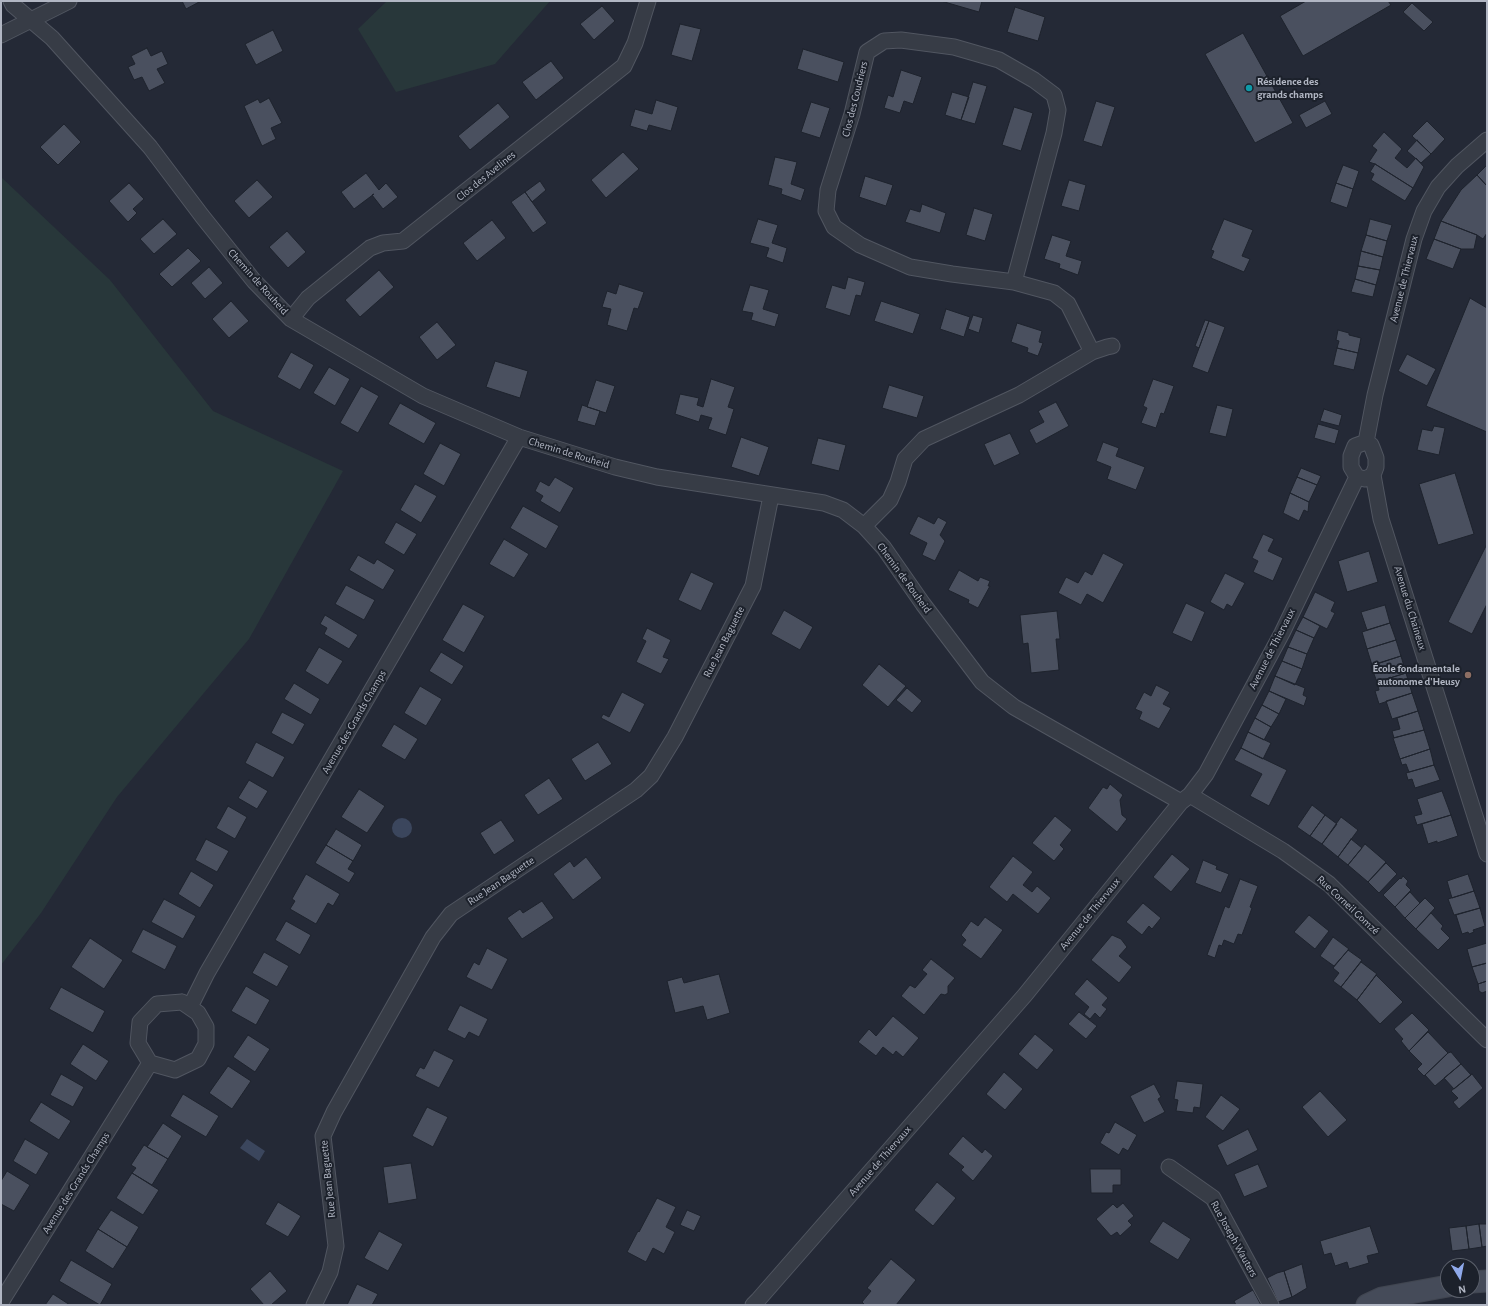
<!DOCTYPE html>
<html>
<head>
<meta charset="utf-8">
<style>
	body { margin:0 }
	#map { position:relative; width:1488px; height:1306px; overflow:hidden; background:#242936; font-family:"Alegreya Sans",sans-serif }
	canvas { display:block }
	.frame { position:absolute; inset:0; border:2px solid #b1b6c3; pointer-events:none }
	.north { position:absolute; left:1440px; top:1258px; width:40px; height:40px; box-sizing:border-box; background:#1c212b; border:1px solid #585d68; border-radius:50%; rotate:170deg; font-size:11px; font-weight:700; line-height:16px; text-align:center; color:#b1b6c3 }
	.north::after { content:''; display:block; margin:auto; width:14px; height:18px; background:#8fa9ea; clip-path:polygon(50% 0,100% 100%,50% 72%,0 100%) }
</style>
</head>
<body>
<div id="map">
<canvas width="1488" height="1306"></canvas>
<div class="frame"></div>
<div class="north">N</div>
</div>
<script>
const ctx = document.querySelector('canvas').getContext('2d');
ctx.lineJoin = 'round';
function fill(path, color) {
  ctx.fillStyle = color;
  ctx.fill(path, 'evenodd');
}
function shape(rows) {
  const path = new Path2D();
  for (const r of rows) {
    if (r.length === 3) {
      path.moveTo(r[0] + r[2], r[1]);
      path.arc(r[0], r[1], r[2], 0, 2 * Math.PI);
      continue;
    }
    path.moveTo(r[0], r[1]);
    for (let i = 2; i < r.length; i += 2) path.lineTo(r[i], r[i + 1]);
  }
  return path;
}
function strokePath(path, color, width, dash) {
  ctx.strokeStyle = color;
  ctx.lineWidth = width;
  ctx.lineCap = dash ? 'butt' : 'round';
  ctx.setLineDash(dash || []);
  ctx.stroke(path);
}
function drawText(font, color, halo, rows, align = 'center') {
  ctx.font = font + ' "Alegreya Sans",sans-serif';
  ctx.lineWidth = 4;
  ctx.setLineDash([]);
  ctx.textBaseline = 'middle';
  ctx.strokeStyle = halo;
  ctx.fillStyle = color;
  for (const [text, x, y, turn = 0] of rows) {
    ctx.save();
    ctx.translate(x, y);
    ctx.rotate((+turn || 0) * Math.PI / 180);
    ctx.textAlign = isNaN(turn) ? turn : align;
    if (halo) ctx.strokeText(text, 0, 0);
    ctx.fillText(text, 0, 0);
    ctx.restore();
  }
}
fill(shape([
	[387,1,550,1,495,64,396,92,358,29],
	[1,177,110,280,213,411,343,471,249,639,117,797,41,913,1,965]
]), '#28373a');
fill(shape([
	[402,828,10],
	[247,1139,265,1151,259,1161,240,1148]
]), '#3b465d');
const building = shape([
	[182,1,201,1,186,9,182,1],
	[941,1,982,1,979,12,941,1],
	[1306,1,1388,1,1391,5,1303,56,1280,16,1306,1],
	[1412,3,1433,22,1424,31,1403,12,1412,3],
	[602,6,615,21,594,40,580,24,602,6],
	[1015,7,1045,17,1038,41,1007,32,1015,7],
	[680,24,701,29,692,61,671,55,680,24],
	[273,30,283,51,256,65,245,44,273,30],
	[1243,33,1293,123,1255,143,1205,54,1243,33],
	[147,48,151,56,162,51,168,64,157,69,165,83,149,91,142,77,134,80,128,67,135,64,131,56,147,48],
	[803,49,844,62,838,82,797,69,803,49],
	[551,61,564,78,536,100,522,82,551,61],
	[901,70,922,77,913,104,904,101,900,113,884,108,888,95,893,97,901,70],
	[973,82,987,86,975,124,961,120,973,82],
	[952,92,969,97,961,120,945,115,952,92],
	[269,98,282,123,271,128,276,139,262,146,244,106,258,99,260,103,269,98],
	[656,100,678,107,671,131,649,125,647,131,630,126,635,109,652,114,656,100],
	[1096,101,1115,107,1102,147,1083,141,1096,101],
	[1325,101,1332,114,1306,128,1299,115,1325,101],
	[811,102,830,108,820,138,801,132,811,102],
	[498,103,510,117,470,150,458,136,498,103],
	[1014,107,1033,113,1021,151,1002,145,1014,107],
	[1427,121,1445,139,1431,154,1412,136,1427,121],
	[64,124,81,142,58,165,40,147,64,124],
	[1384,132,1402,149,1395,158,1407,168,1416,158,1424,167,1413,188,1375,164,1369,162,1377,150,1372,146,1384,132],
	[1417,140,1431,154,1421,163,1407,151,1417,140],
	[623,152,639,169,606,198,591,180,623,152],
	[775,157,797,162,791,184,805,189,801,201,781,194,782,189,768,185,775,157],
	[1375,164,1413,188,1405,201,1371,180,1374,174,1370,172,1375,164],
	[1343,165,1359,171,1353,189,1336,183,1343,165],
	[1487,165,1487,186,1477,175,1487,165],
	[366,173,379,190,386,183,398,197,383,209,372,195,374,194,354,209,341,192,366,173],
	[1477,175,1487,186,1487,233,1483,239,1477,235,1441,221,1461,190,1477,175],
	[865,176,893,185,886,206,859,197,865,176],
	[257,180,273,197,249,218,234,201,257,180],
	[1069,180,1086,185,1079,211,1061,206,1069,180],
	[540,181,546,190,532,202,525,192,540,181],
	[129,183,144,199,133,209,137,213,128,222,109,201,129,183],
	[1336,183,1353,189,1347,208,1330,202,1336,183],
	[525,192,547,223,533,233,511,202,525,192],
	[922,204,946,213,940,233,905,222,910,209,920,212,922,204],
	[974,208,993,214,985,241,966,235,974,208],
	[163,219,177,234,154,254,140,239,163,219],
	[758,219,778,225,772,243,787,248,783,263,766,257,769,248,750,243,758,219],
	[1224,219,1253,230,1242,256,1250,259,1244,272,1211,258,1214,251,1211,250,1224,219],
	[1370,219,1392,225,1387,241,1366,235,1370,219],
	[492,220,506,238,477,261,463,243,492,220],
	[1441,221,1477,235,1474,249,1461,249,1434,239,1441,221],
	[287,231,306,252,288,268,269,247,287,231],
	[1052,235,1071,241,1066,256,1082,261,1078,275,1059,268,1060,264,1044,259,1052,235],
	[1366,235,1387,241,1383,257,1361,251,1366,235],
	[1434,239,1461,249,1453,269,1426,259,1434,239],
	[188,248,201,261,172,287,159,274,188,248],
	[1361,251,1383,257,1380,270,1358,266,1361,251],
	[1358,266,1380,270,1376,285,1355,279,1358,266],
	[209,267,223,283,205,299,191,283,209,267],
	[379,270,394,287,360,317,345,300,379,270],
	[848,277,865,282,861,296,856,295,850,316,825,308,832,285,845,289,848,277],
	[1355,279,1376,285,1373,297,1351,292,1355,279],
	[619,284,644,292,638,309,634,308,627,331,607,325,611,309,602,307,607,291,616,294,619,284],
	[750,285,769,290,763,309,779,314,775,327,751,320,753,313,742,311,750,285],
	[1470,298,1487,308,1487,432,1426,406,1470,298],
	[231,301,249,321,229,338,212,319,231,301],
	[881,301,920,314,913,334,874,321,881,301],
	[946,309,970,317,964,337,940,329,946,309],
	[973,315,983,318,979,333,968,329,973,315],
	[1205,320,1209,321,1199,348,1195,346,1205,320],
	[1209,321,1225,327,1208,373,1192,367,1209,321],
	[437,322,456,345,437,360,419,337,437,322],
	[1017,323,1042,331,1039,342,1043,343,1038,356,1027,352,1028,348,1011,342,1017,323],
	[1338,330,1349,333,1349,335,1361,338,1358,353,1337,348,1339,341,1336,340,1338,330],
	[1337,348,1358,353,1354,370,1333,365,1337,348],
	[291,352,314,365,300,390,277,377,291,352],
	[1407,354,1436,369,1427,386,1398,371,1407,354],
	[495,361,528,371,520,398,486,387,495,361],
	[329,367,350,379,335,406,313,393,329,367],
	[711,379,735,387,728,407,734,409,726,435,708,429,712,418,701,415,699,422,675,414,680,394,699,398,697,405,703,407,711,379],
	[1153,379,1174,386,1164,414,1161,413,1156,428,1141,423,1147,408,1143,406,1153,379],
	[596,380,615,386,606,413,587,407,596,380],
	[889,385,924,396,917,418,882,408,889,385],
	[361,386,379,396,358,433,340,423,361,386],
	[1056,402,1069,426,1036,444,1029,430,1044,422,1038,411,1056,402],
	[400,403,436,423,424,444,388,424,400,403],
	[582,405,600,411,595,426,577,421,582,405],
	[1217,405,1233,409,1226,437,1209,433,1217,405],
	[1324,409,1342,415,1339,426,1320,421,1324,409],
	[1318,424,1339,430,1335,444,1314,438,1318,424],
	[1434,426,1445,428,1439,455,1417,450,1422,429,1432,431,1434,426],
	[1010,433,1020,454,994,466,984,444,1010,433],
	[741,437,769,447,759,476,731,467,741,437],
	[818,438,846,445,839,471,811,464,818,438],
	[1103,442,1119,448,1116,456,1145,467,1136,490,1107,479,1111,467,1096,461,1103,442],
	[440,443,461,454,444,486,423,474,440,443],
	[1301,468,1321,476,1317,485,1297,477,1301,468],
	[1455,473,1474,534,1438,545,1419,484,1455,473],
	[555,477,574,488,560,513,540,501,543,496,535,491,540,481,549,486,555,477],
	[1297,477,1317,485,1309,502,1290,493,1297,477],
	[415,484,437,496,421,523,400,510,415,484],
	[1290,493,1309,502,1308,512,1304,510,1299,521,1283,513,1290,493],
	[523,506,559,526,546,549,510,528,523,506],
	[918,516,934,524,938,517,947,522,940,535,945,541,935,561,922,555,927,543,909,534,918,516],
	[396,522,417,534,404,555,384,543,396,522],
	[1263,534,1274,539,1268,551,1283,558,1273,581,1253,572,1258,561,1252,558,1263,534],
	[504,539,529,554,514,578,489,564,504,539],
	[1487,544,1487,604,1472,634,1448,622,1487,544],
	[1369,551,1378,582,1347,592,1338,561,1369,551],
	[1103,553,1124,564,1103,603,1087,594,1081,605,1058,593,1066,577,1078,583,1085,571,1092,575,1103,553],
	[358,555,374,564,377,559,395,570,383,590,349,570,358,555],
	[959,570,978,581,980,577,990,581,988,586,990,586,978,608,968,603,969,600,948,590,959,570],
	[691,572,714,583,701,611,678,600,691,572],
	[1225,573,1245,583,1232,607,1227,604,1224,610,1210,602,1225,573],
	[346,585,375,600,364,620,335,604,346,585],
	[1315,592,1335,602,1331,611,1335,613,1327,629,1303,617,1315,592],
	[1186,603,1205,612,1192,642,1172,633,1186,603],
	[463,604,485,616,464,653,442,640,463,604],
	[1385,605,1390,623,1367,630,1361,612,1385,605],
	[784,610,813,627,800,650,771,634,784,610],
	[1057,611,1060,639,1056,639,1059,670,1031,673,1028,643,1023,644,1020,615,1057,611],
	[325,615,358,635,349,649,324,634,327,628,320,624,325,615],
	[1303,617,1320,626,1314,638,1296,630,1303,617],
	[1390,623,1396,640,1367,649,1362,632,1390,623],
	[647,628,671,640,663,657,669,659,661,674,636,662,646,641,642,639,647,628],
	[1296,630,1314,638,1307,654,1288,647,1296,630],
	[1396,640,1401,656,1372,665,1367,649,1396,640],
	[319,647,343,661,328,685,305,671,319,647],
	[1288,647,1307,654,1302,669,1282,661,1288,647],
	[441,652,464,666,452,685,429,671,441,652],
	[1401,656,1406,673,1377,682,1371,666,1401,656],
	[1282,661,1302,669,1295,685,1275,676,1282,661],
	[879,664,906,686,888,707,862,685,879,664],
	[1406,673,1412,693,1379,704,1375,691,1379,690,1377,682,1406,673],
	[1275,676,1305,688,1303,695,1307,697,1304,706,1269,691,1275,676],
	[294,683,320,699,311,715,284,699,294,683],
	[1156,685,1170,692,1163,704,1171,708,1159,729,1139,719,1142,712,1135,709,1144,692,1151,696,1156,685],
	[420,686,442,699,426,726,404,713,420,686],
	[907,688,922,701,912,713,896,700,907,688],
	[1269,691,1286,699,1279,714,1262,705,1269,691],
	[622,692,645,704,630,733,601,718,603,714,609,717,622,692],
	[1412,693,1418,711,1392,719,1386,701,1412,693],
	[1262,705,1279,714,1271,727,1255,718,1262,705],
	[1418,711,1424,730,1394,738,1392,731,1400,729,1397,718,1418,711],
	[282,712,305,724,293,745,271,733,282,712],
	[1255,718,1271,727,1264,740,1248,732,1255,718],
	[394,724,418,739,405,760,381,746,394,724],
	[1424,730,1430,749,1400,759,1393,738,1424,730],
	[1248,732,1271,743,1263,759,1241,748,1248,732],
	[256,742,285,757,273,778,245,763,256,742],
	[598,742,612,764,585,781,571,759,598,742],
	[1241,748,1287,770,1269,806,1250,796,1262,774,1234,760,1241,748],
	[1430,749,1434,765,1409,772,1406,764,1402,765,1400,759,1430,749],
	[1434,765,1440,780,1415,788,1412,779,1408,780,1406,773,1434,765],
	[549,778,563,799,538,815,524,795,549,778],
	[249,780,268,791,257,809,238,798,249,780],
	[1110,784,1123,795,1120,800,1122,815,1127,819,1117,832,1088,808,1103,787,1107,789,1110,784],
	[359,789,385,806,367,833,341,817,359,789],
	[1442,791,1451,815,1417,825,1414,816,1422,814,1417,799,1442,791],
	[1312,805,1325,815,1310,836,1297,827,1312,805],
	[228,806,247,817,235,839,216,828,228,806],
	[1325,815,1337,824,1322,844,1310,836,1325,815],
	[1451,815,1458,836,1437,843,1437,841,1428,844,1422,824,1451,815],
	[1055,816,1072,830,1060,845,1064,849,1054,861,1032,843,1055,816],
	[1341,817,1358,830,1338,857,1322,844,1341,817],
	[501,820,515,841,494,855,480,833,501,820],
	[336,829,362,845,353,861,326,845,336,829],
	[206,839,229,851,217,872,195,860,206,839],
	[1351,839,1362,848,1348,865,1338,857,1351,839],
	[1365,844,1386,862,1368,882,1348,865,1365,844],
	[326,845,353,861,348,869,355,873,349,883,315,863,326,845],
	[1172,854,1190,869,1171,892,1153,877,1172,854],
	[1013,856,1033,872,1023,885,1032,892,1037,886,1051,898,1038,914,1013,894,1007,902,989,887,1013,856],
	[586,857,602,878,573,900,553,874,570,861,574,867,586,857],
	[1203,860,1217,866,1216,869,1229,874,1221,893,1195,883,1203,860],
	[1386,863,1397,874,1379,893,1368,882,1386,863],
	[191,871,214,885,200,908,178,894,191,871],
	[306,874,340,894,333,906,328,903,316,924,290,909,295,901,292,899,306,874],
	[1468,874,1474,891,1452,898,1447,881,1468,874],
	[1403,876,1408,881,1406,885,1411,890,1395,907,1383,895,1400,878,1401,879,1403,876],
	[1240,879,1258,886,1250,907,1252,908,1242,935,1238,934,1234,944,1224,940,1222,946,1219,945,1215,958,1207,955,1225,906,1229,908,1240,879],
	[1474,891,1480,908,1454,915,1448,899,1474,891],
	[1410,892,1420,903,1405,918,1395,907,1410,892],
	[1425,898,1435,908,1416,929,1405,918,1425,898],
	[164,899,196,916,183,939,151,922,164,899],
	[542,901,554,918,522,939,507,918,520,909,523,913,542,901],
	[1143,903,1161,918,1152,929,1149,926,1142,935,1126,922,1143,903],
	[1480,908,1485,926,1473,930,1474,932,1469,934,1468,932,1462,934,1456,915,1480,908],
	[1431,913,1443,926,1441,929,1450,938,1438,950,1416,929,1431,913],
	[1309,915,1329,931,1315,949,1294,932,1309,915],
	[985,917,1003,930,981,959,962,945,966,940,961,935,971,921,978,926,985,917],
	[286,921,311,935,300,955,275,940,286,921],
	[143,929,177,946,165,970,131,952,143,929],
	[1112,935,1121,939,1127,947,1119,956,1132,967,1119,983,1091,960,1112,935],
	[1333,937,1349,949,1334,966,1320,956,1333,937],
	[90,938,123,960,104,989,71,967,90,938],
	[1487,943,1487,963,1472,967,1467,949,1487,943],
	[487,948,508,959,492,990,466,977,474,962,479,965,487,948],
	[1348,950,1362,960,1341,987,1333,981,1339,973,1333,968,1348,950],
	[264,952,289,966,277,987,252,973,264,952],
	[931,959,955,978,948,986,948,993,945,995,941,994,924,1015,901,996,910,985,915,988,927,974,922,970,931,959],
	[1361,962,1377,974,1357,1000,1341,987,1361,962],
	[1487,963,1487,981,1478,984,1472,967,1487,963],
	[719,974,730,1013,707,1020,703,1006,675,1013,667,981,682,977,684,983,719,974],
	[1376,975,1403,1002,1380,1024,1357,1000,1376,975],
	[1087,979,1108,998,1102,1005,1107,1009,1100,1018,1095,1013,1090,1019,1084,1014,1089,1007,1074,994,1087,979],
	[1487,981,1487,991,1482,993,1479,991,1478,984,1487,981],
	[246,986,270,1000,256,1025,231,1011,246,986],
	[61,987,105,1011,93,1033,49,1009,61,987],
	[460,1005,488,1019,479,1037,469,1032,465,1039,447,1030,460,1005],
	[1079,1012,1097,1026,1086,1039,1068,1024,1079,1012],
	[1412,1013,1429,1030,1409,1051,1401,1041,1403,1039,1394,1029,1412,1013],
	[893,1016,919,1038,903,1057,896,1051,893,1055,883,1047,876,1056,858,1042,869,1029,876,1036,893,1016],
	[1428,1032,1448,1053,1424,1076,1417,1069,1422,1064,1409,1051,1428,1032],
	[1035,1034,1054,1050,1037,1070,1018,1054,1035,1034],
	[248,1035,270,1049,255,1072,233,1057,248,1035],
	[83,1044,109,1061,96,1081,70,1064,83,1044],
	[434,1050,454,1060,439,1088,415,1076,420,1067,424,1069,434,1050],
	[1451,1052,1461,1064,1435,1086,1425,1075,1448,1053,1451,1052],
	[1461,1064,1471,1075,1454,1089,1444,1078,1461,1064],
	[228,1066,251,1081,232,1109,209,1093,228,1066],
	[1004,1072,1023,1089,1005,1110,986,1094,1004,1072],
	[61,1074,84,1087,73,1107,50,1095,61,1074],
	[1472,1074,1483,1088,1459,1109,1453,1102,1458,1098,1451,1091,1472,1074],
	[1177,1081,1203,1084,1200,1108,1194,1107,1193,1113,1176,1111,1178,1100,1174,1099,1177,1081],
	[1154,1084,1161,1097,1158,1099,1165,1112,1144,1123,1130,1096,1154,1084],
	[1320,1091,1347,1120,1328,1137,1302,1107,1320,1091],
	[183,1094,219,1116,206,1137,170,1116,183,1094],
	[1221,1095,1240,1109,1223,1131,1205,1117,1221,1095],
	[41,1102,71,1121,59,1140,29,1121,41,1102],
	[427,1107,448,1117,433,1147,412,1136,427,1107],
	[1115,1122,1137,1135,1128,1151,1123,1148,1119,1155,1100,1143,1106,1132,1109,1133,1115,1122],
	[163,1123,182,1136,168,1159,147,1147,163,1123],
	[1248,1129,1258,1150,1227,1166,1217,1145,1248,1129],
	[963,1136,982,1153,985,1149,993,1156,973,1181,961,1170,964,1167,948,1154,963,1136],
	[25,1139,49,1153,36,1175,13,1161,25,1139],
	[144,1145,168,1159,152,1185,132,1173,136,1168,131,1165,144,1145],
	[411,1163,417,1199,388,1204,383,1167,411,1163],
	[1258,1164,1268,1187,1244,1197,1234,1174,1258,1164],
	[1090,1169,1121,1169,1121,1185,1113,1185,1113,1193,1091,1193,1090,1169],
	[7,1171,30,1185,14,1211,1,1204,1,1181,7,1171],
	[132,1173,159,1190,143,1215,116,1198,132,1173],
	[937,1182,956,1198,933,1226,914,1210,937,1182],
	[657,1198,676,1207,666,1227,675,1232,664,1254,653,1248,646,1262,627,1252,638,1231,639,1232,657,1198],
	[278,1202,301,1216,288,1237,265,1224,278,1202],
	[1123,1203,1134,1216,1128,1221,1132,1225,1120,1236,1117,1232,1111,1236,1096,1219,1113,1204,1117,1208,1123,1203],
	[111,1210,139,1227,127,1247,98,1229,111,1210],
	[687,1210,701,1216,694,1231,680,1225,687,1210],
	[1163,1221,1191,1239,1178,1260,1149,1242,1163,1221],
	[1479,1224,1487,1224,1487,1246,1482,1247,1479,1224],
	[1479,1224,1482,1247,1469,1249,1466,1226,1479,1224],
	[1370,1226,1379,1253,1367,1256,1369,1263,1349,1269,1347,1262,1335,1266,1331,1253,1324,1255,1320,1241,1370,1226],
	[1466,1226,1469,1249,1452,1251,1449,1228,1466,1226],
	[98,1229,127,1247,113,1269,85,1251,98,1229],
	[379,1231,403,1244,388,1271,364,1258,379,1231],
	[891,1259,916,1280,896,1305,865,1305,862,1302,871,1291,867,1288,891,1259],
	[71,1260,112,1284,100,1305,59,1281,71,1260],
	[1302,1264,1307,1288,1292,1297,1284,1271,1302,1264],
	[270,1271,287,1291,271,1305,264,1305,250,1289,270,1271],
	[1284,1271,1292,1297,1278,1302,1267,1278,1277,1273,1284,1271],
	[357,1284,378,1294,372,1305,347,1305,357,1284],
	[1253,1290,1261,1305,1236,1305,1234,1301,1253,1290],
	[53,1294,70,1305,45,1305,53,1294]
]);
fill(building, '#4a505f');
strokePath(building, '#1e232d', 1);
const street = shape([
	[11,1,13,5,52,38,150,147,202,216,254,281,291,319,423,396,519,437,615,467,657,477,824,503,843,510,864,526,884,548,923,604,982,682,1014,707,1181,802],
	[1,35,69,1],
	[1014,282,1054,133,1058,110,1054,95,1034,80,999,60,954,47,901,40,884,41,867,52,852,114,828,190,826,211,834,227,860,245,910,267,952,274,1014,282,1054,293,1068,304,1092,352],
	[291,319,308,298,370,248,383,243,403,241,624,66,635,43,648,1],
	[1366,442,1375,395,1414,239,1424,211,1438,187,1457,166,1487,140],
	[1366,442,1371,445,1373,450,1376,458,1376,467,1373,475,1365,479,1357,477,1351,467,1351,456,1355,446,1366,442],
	[1373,475,1381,519,1487,854],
	[864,526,890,500,898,482,905,459,924,439,1019,395,1092,352,1107,347,1112,346],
	[1190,795,1283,851,1329,884,1487,1040],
	[182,1002,198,1013,206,1027,206,1044,198,1059,175,1070,150,1063,138,1043,140,1022,157,1004,182,1002],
	[190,1007,207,973,519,437],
	[1169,1167,1213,1198,1271,1305],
	[1,1302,150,1063],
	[314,1305,330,1272,336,1246,323,1136,334,1112,433,937,451,914,636,790,651,776,675,737,753,586,771,496],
	[753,1305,758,1300,1025,995,1181,802,1190,795,1206,774,1282,633,1357,477]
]);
const secondary = shape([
	[1472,1282,1487,1281],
	[1367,1305,1382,1298,1448,1286]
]);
strokePath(street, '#515661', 17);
strokePath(secondary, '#404550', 23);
strokePath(street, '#373c46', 15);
strokePath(secondary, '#454b59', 21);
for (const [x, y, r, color] of [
	[1249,88,4,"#0f9aa8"],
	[1468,675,4,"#8d6e63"]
]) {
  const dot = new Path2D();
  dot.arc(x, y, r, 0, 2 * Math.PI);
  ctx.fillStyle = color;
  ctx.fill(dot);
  strokePath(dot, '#1c212b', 1.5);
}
drawText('bold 11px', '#b1b6c3', '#1c212b', [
	["Résidence des",1257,82],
	["grands champs",1257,95],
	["École fondamentale",1460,669,"right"],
	["autonome d'Heusy",1460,682,"right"]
], 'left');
drawText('11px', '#b1b6c3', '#1c212b', [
	["Clos des Coudriers",855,99,-76],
	["Clos des Avelines",486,176,-39],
	["Avenue de Thiervaux",1404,279,-76],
	["Chemin de Rouheid",258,282,48],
	["Chemin de Rouheid",569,453,17],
	["Chemin de Rouheid",904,578,54],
	["Avenue du Chaineux",1410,608,73],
	["Rue Jean Baguette",724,642,-63],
	["Avenue de Thiervaux",1272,649,-63],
	["Avenue des Grands Champs",354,722,-60],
	["Rue Jean Baguette",501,881,-34],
	["Rue Corneil Gomzé",1348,905,43],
	["Avenue de Thiervaux",1090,914,-51],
	["Avenue de Thiervaux",880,1161,-49],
	["Rue Jean Baguette",328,1179,-96],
	["Avenue des Grands Champs",76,1183,-58],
	["Rue Joseph Wauters",1234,1239,61]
]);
</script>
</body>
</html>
